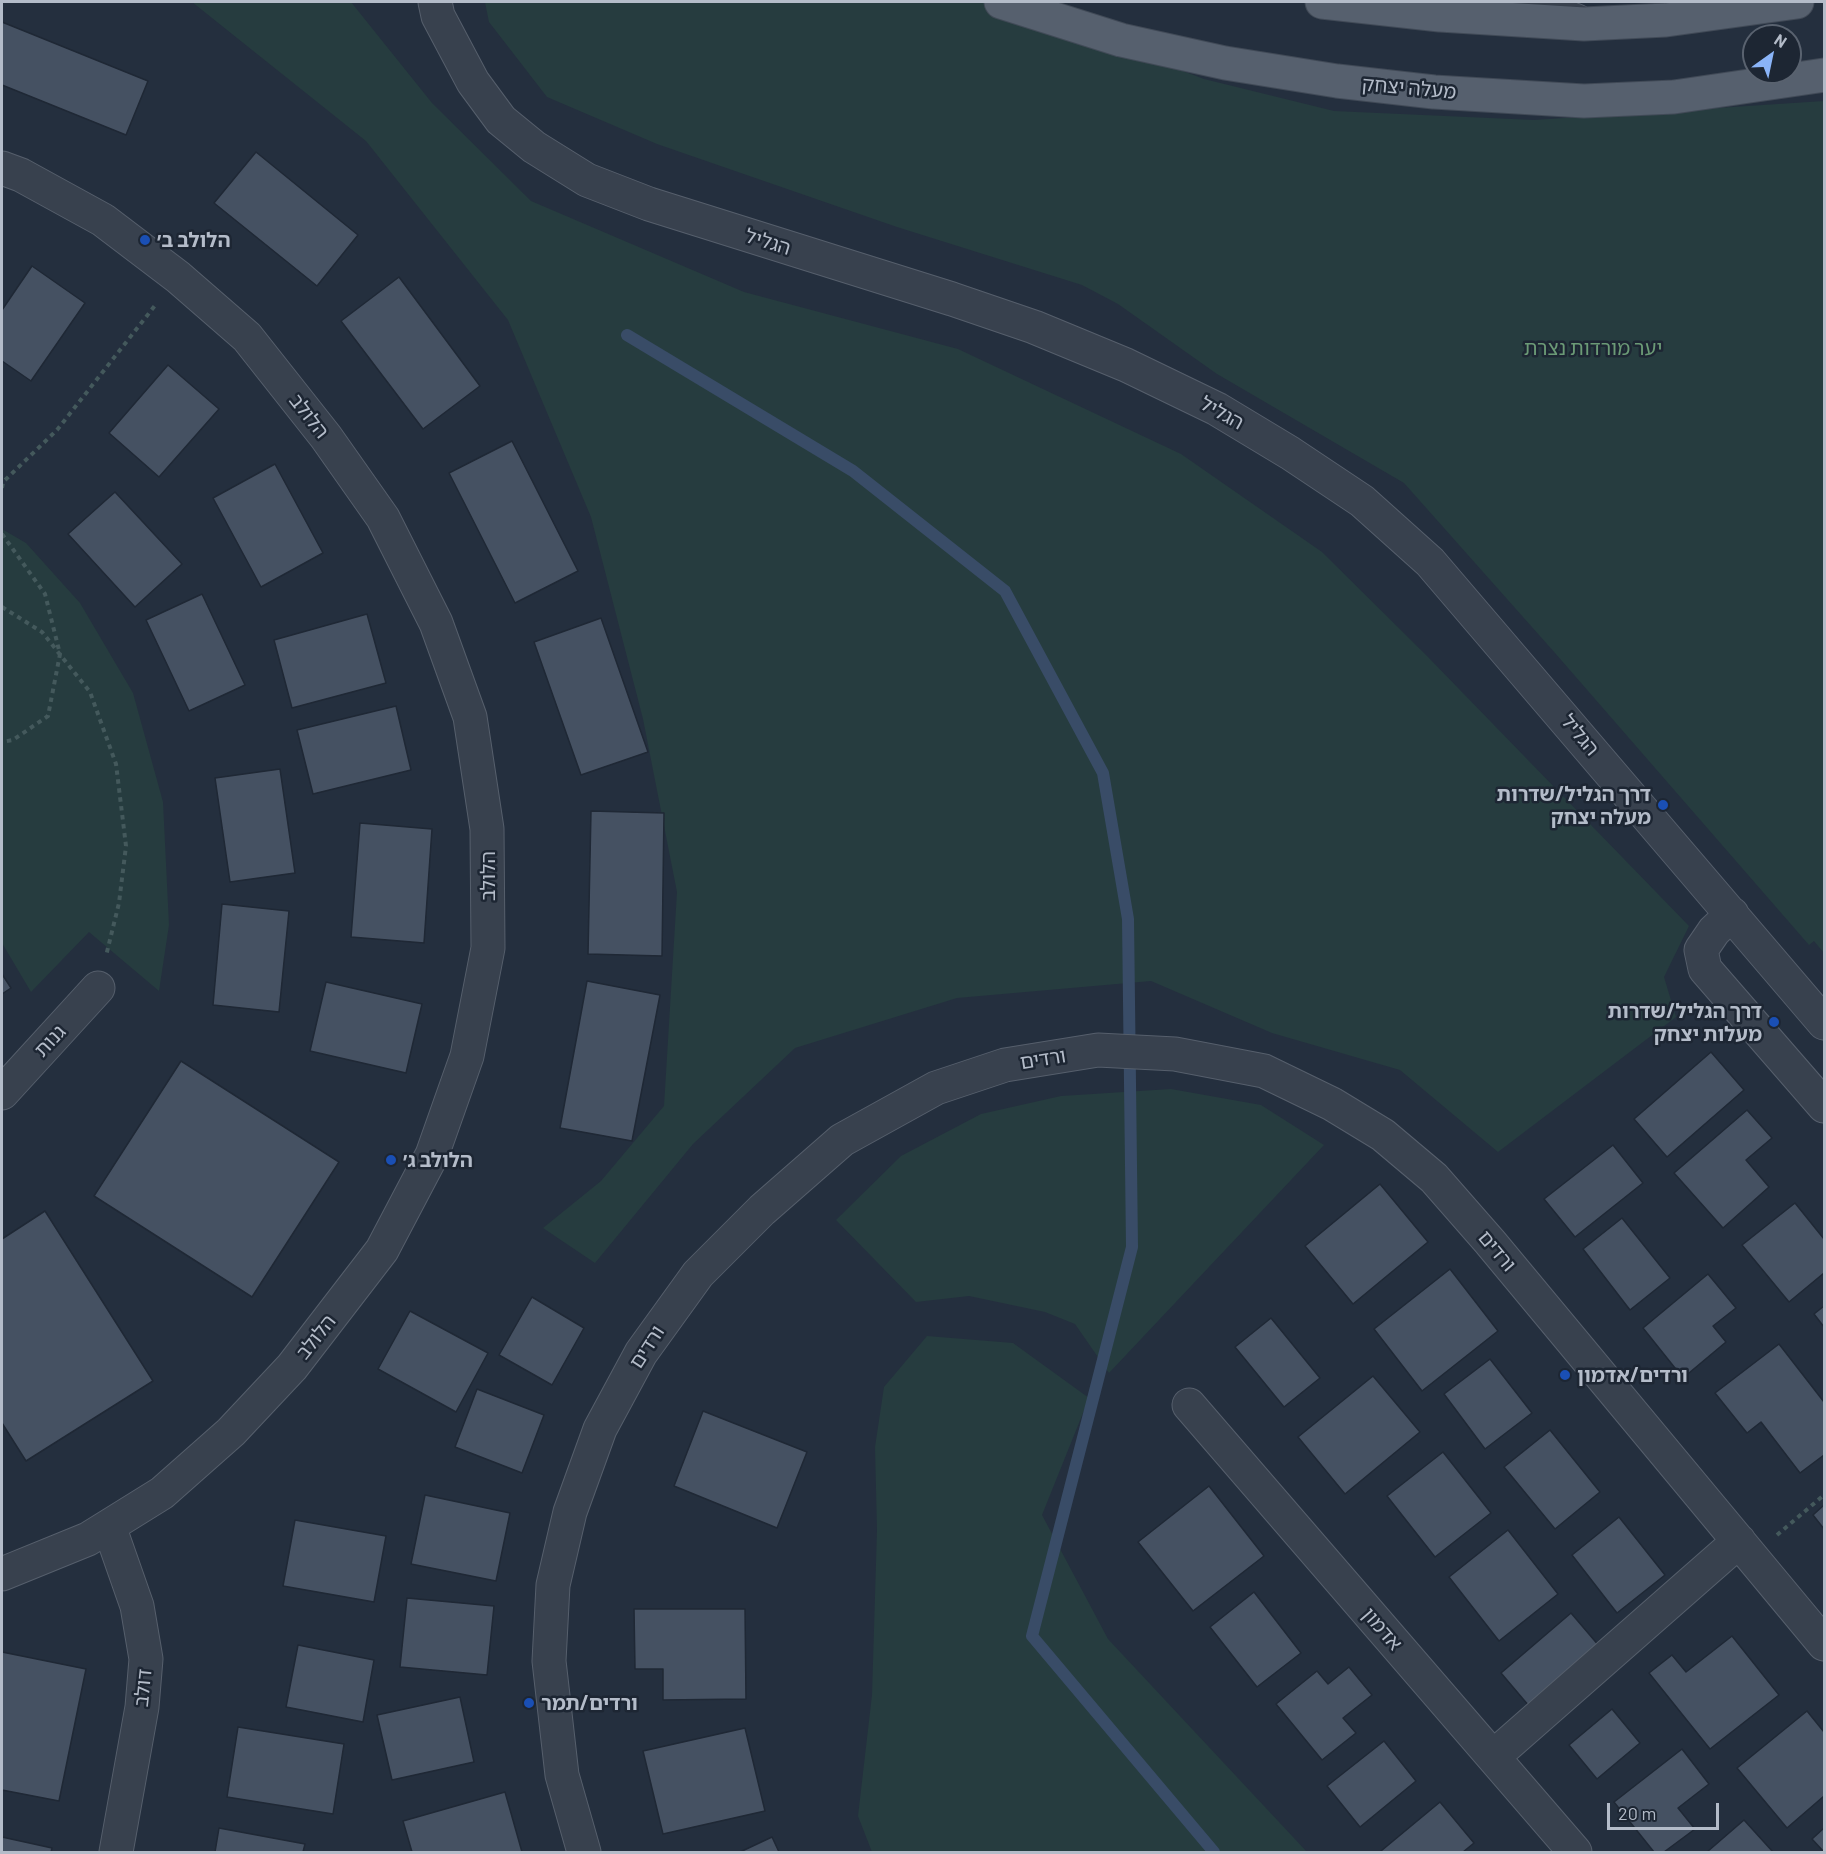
<!DOCTYPE html>
<html>
<head>
<meta charset="utf-8">
<style>
	body { margin:0 }
	#map { position:relative; width:1826px; height:1854px; overflow:hidden; background:#242f3e; font-family:Barlow,sans-serif }
	canvas { display:block }
	.frame { position:absolute; inset:0; border:3px solid #b4bcc9; pointer-events:none }
	.north { position:absolute; left:1742px; top:24px; width:60px; height:60px; box-sizing:border-box; background:#1d2633; border:2px solid #59626f; border-radius:50%; rotate:33deg; font-size:16px; font-weight:700; line-height:24px; text-align:center; color:#b4bcc9 }
	.north::after { content:''; display:block; margin:auto; width:21px; height:27px; background:#8ab4f8; clip-path:polygon(50% 0,100% 100%,50% 72%,0 100%) }
	.scale { position:absolute; left:1607px; top:1803px; width:112px; height:27px; box-sizing:border-box; border:3px solid #b4bcc9; border-top:0; padding-left:8px; font-size:18px; line-height:21px; white-space:nowrap; color:#b4bcc9; -webkit-text-stroke:4px #1d2633; paint-order:stroke }
</style>
</head>
<body>
<div id="map">
<canvas width="1826" height="1854"></canvas>
<div class="frame"></div>
<div class="north">N</div>
<div class="scale">20 m</div>
</div>
<script>
const ctx = document.querySelector('canvas').getContext('2d');
ctx.lineJoin = 'round';
function fill(path, color) {
  ctx.fillStyle = color;
  ctx.fill(path, 'evenodd');
}
function shape(rows) {
  const path = new Path2D();
  for (const r of rows) {
    path.moveTo(r[0], r[1]);
    for (let i = 2; i < r.length; i += 2) path.lineTo(r[i], r[i + 1]);
  }
  return path;
}
function strokePath(path, color, width, dash) {
  ctx.strokeStyle = color;
  ctx.lineWidth = width;
  ctx.lineCap = dash ? 'butt' : 'round';
  ctx.setLineDash(dash || []);
  ctx.stroke(path);
}
function drawText(font, color, halo, rows, align = 'center') {
  ctx.font = font + ' Barlow,"Noto Sans Hebrew",sans-serif';
  ctx.lineWidth = 5;
  ctx.setLineDash([]);
  ctx.textBaseline = 'middle';
  ctx.strokeStyle = halo;
  ctx.fillStyle = color;
  for (const [text, x, y, turn = 0] of rows) {
    ctx.save();
    ctx.translate(x, y);
    ctx.rotate((+turn || 0) * Math.PI / 180);
    ctx.textAlign = isNaN(turn) ? turn : align;
    if (halo) ctx.strokeText(text, 0, 0);
    ctx.fillText(text, 0, 0);
    ctx.restore();
  }
}
fill(shape([
	[192,2,351,2,432,103,531,201,744,292,958,349,1181,454,1322,552,1427,656,1689,926,1664,977,1676,1017,1498,1152,1400,1070,1272,1033,1151,981,957,998,795,1048,693,1144,595,1263,543,1228,601,1181,664,1106,677,892,643,719,591,517,508,320,366,141],
	[485,2,1000,2,1204,79,1334,111,1534,120,1824,101,1824,953,1814,941,1809,945,1555,653,1404,483,1217,374,1118,304,1082,285,897,227,657,144,547,97,489,22],
	[2,529,26,543,80,603,133,693,163,802,169,925,159,991,89,932,31,992,2,943],
	[1171,1089,1261,1105,1324,1145,1109,1373,1075,1324,1045,1312,969,1296,916,1302,836,1220,901,1156,981,1114,1061,1096],
	[927,1336,1013,1343,1089,1398,1042,1515,1108,1639,1307,1852,872,1852,858,1816,872,1695,877,1530,875,1447,884,1387]
]), '#263c3f');
strokePath(shape([
	[627,335,853,471,1005,591,1103,773,1128,919,1132,1247,1032,1636,1214,1852]
]), '#394c67', 12);
const building = shape([
	[2,22,148,81,126,135,2,85,2,22],
	[256,152,358,235,317,286,214,203,256,152],
	[32,266,85,303,31,381,2,361,2,310,32,266],
	[399,277,480,386,423,429,341,321,399,277],
	[168,365,219,409,159,477,109,433,168,365],
	[512,441,578,571,515,603,449,473,512,441],
	[275,464,323,553,261,587,213,498,275,464],
	[115,492,182,564,135,607,68,534,115,492],
	[202,594,245,685,189,711,146,620,202,594],
	[367,614,386,683,292,708,274,640,367,614],
	[601,618,648,752,581,775,534,642,601,618],
	[396,706,411,770,313,794,297,730,396,706],
	[280,769,295,873,230,882,215,778,280,769],
	[591,811,664,813,662,956,588,954,591,811],
	[360,823,432,829,424,943,351,937,360,823],
	[222,904,289,911,279,1012,213,1005,222,904],
	[2,974,11,988,2,994,2,974],
	[587,981,660,995,632,1141,560,1128,587,981],
	[326,982,422,1004,406,1073,310,1051,326,982],
	[1711,1052,1744,1090,1667,1157,1634,1119,1711,1052],
	[181,1061,339,1162,252,1297,94,1196,181,1061],
	[1747,1110,1772,1138,1746,1160,1769,1187,1723,1228,1674,1173,1747,1110],
	[1613,1145,1643,1183,1575,1237,1544,1199,1613,1145],
	[1380,1184,1428,1242,1353,1304,1305,1246,1380,1184],
	[1795,1203,1824,1239,1824,1273,1789,1302,1742,1245,1795,1203],
	[45,1211,153,1381,26,1461,2,1423,2,1239,45,1211],
	[1622,1218,1670,1278,1630,1310,1583,1249,1622,1218],
	[1450,1269,1498,1331,1422,1391,1374,1329,1450,1269],
	[1708,1274,1736,1308,1713,1326,1726,1342,1683,1378,1643,1328,1708,1274],
	[532,1297,584,1328,552,1385,499,1355,532,1297],
	[1824,1306,1824,1327,1814,1314,1824,1306],
	[410,1311,488,1353,456,1412,378,1369,410,1311],
	[1271,1318,1320,1378,1284,1407,1235,1347,1271,1318],
	[1779,1344,1824,1402,1824,1455,1800,1473,1761,1422,1747,1433,1715,1393,1779,1344],
	[1490,1359,1532,1413,1485,1449,1444,1394,1490,1359],
	[1373,1376,1420,1432,1345,1494,1298,1437,1373,1376],
	[477,1389,544,1415,522,1473,455,1447,477,1389],
	[703,1411,807,1452,777,1528,674,1486,703,1411],
	[1550,1430,1600,1492,1555,1529,1504,1467,1550,1430],
	[1443,1452,1491,1513,1435,1557,1387,1496,1443,1452],
	[1209,1486,1264,1556,1193,1611,1138,1542,1209,1486],
	[425,1495,510,1513,496,1581,411,1564,425,1495],
	[1824,1505,1824,1529,1813,1515,1824,1505],
	[1619,1517,1665,1575,1617,1613,1572,1555,1619,1517],
	[295,1520,386,1536,374,1602,283,1586,295,1520],
	[1508,1530,1558,1594,1499,1641,1449,1577,1508,1530],
	[1254,1592,1301,1653,1257,1687,1210,1627,1254,1592],
	[407,1598,494,1606,487,1675,400,1667,407,1598],
	[634,1609,745,1609,746,1699,663,1700,663,1669,635,1669,634,1609],
	[1571,1613,1600,1647,1529,1706,1501,1673,1571,1613],
	[1732,1636,1779,1695,1710,1749,1649,1673,1672,1655,1686,1672,1732,1636],
	[298,1645,374,1660,363,1722,286,1707,298,1645],
	[2,1652,86,1669,59,1801,2,1790,2,1652],
	[1349,1667,1372,1695,1343,1718,1356,1733,1322,1760,1276,1704,1317,1671,1328,1684,1349,1667],
	[460,1697,474,1762,392,1780,377,1715,460,1697],
	[1612,1709,1640,1743,1597,1779,1569,1745,1612,1709],
	[1807,1711,1824,1732,1824,1796,1787,1828,1737,1768,1807,1711],
	[238,1727,344,1744,333,1814,227,1797,238,1727],
	[745,1728,765,1811,663,1834,643,1751,745,1728],
	[1384,1741,1416,1781,1360,1827,1327,1786,1384,1741],
	[1682,1749,1709,1784,1678,1808,1695,1829,1664,1852,1654,1852,1614,1802,1682,1749],
	[505,1792,522,1852,412,1852,403,1821,505,1792],
	[1440,1802,1474,1843,1463,1852,1382,1852,1381,1851,1440,1802],
	[1744,1820,1773,1852,1707,1852,1744,1820],
	[219,1828,305,1844,303,1852,215,1852,219,1828],
	[1824,1828,1824,1852,1812,1839,1824,1828],
	[2,1837,52,1848,51,1852,2,1852,2,1837],
	[772,1837,779,1852,740,1852,772,1837]
]);
fill(building, '#455162');
strokePath(building, '#1f2835', 1.5);
const minor = shape([
	[435,2,438,16,473,82,501,120,534,147,587,180,649,204,952,299,1034,327,1126,365,1217,409,1290,453,1362,501,1430,562,1824,1023],
	[1528,2,1577,21],
	[2,168,21,175,103,220,178,277,247,337,326,437,383,518,436,623,470,717,487,829,488,948,467,1056,432,1155,382,1250,292,1367,231,1432,162,1493,88,1539,2,1574],
	[1732,914,1714,931,1701,950,1705,969,1824,1106],
	[2,1093,98,988],
	[1189,1405,1575,1852],
	[109,1526,137,1606,146,1659,142,1707,116,1852],
	[1493,1757,1739,1541],
	[584,1852,562,1775,549,1661,553,1585,570,1512,600,1429,641,1353,698,1274,762,1210,842,1140,936,1088,1005,1065,1098,1050,1175,1054,1264,1071,1332,1104,1383,1135,1434,1178,1490,1242,1824,1644]
]);
const major = shape([
	[1001,2,1121,40,1225,63,1337,81,1434,92,1584,101,1674,97,1824,75],
	[1322,2,1440,15,1584,24,1666,20,1797,2]
]);
strokePath(minor, '#565f6c', 35);
strokePath(major, '#414a57', 35);
strokePath(shape([
	[2,488,3,482,57,430,157,303],
	[2,534,45,594,60,654,48,716,13,740,2,742],
	[2,607,42,632,90,692,116,764,126,846,119,903,106,956],
	[1777,1535,1824,1495]
]), '#44595c', 4, [4.5, 4.5]);
strokePath(minor, '#38414e', 33);
strokePath(major, '#56606e', 33);
for (const [x, y, r, color] of [
	[145,240,6,"#1a4fb4"],
	[1663,805,6,"#1a4fb4"],
	[1774,1022,6,"#1a4fb4"],
	[391,1160,6,"#1a4fb4"],
	[1565,1375,6,"#1a4fb4"],
	[529,1703,6,"#1a4fb4"]
]) {
  const dot = new Path2D();
  dot.arc(x, y, r, 0, 2 * Math.PI);
  ctx.fillStyle = color;
  ctx.fill(dot);
  strokePath(dot, '#1d2633', 2);
}
drawText('20px', '#b4bcc9', '#1d2633', [
	["מעלה יצחק",1409,88,5],
	["הגליל",768,242,17],
	["הגליל",1222,413,29],
	["הלולב",309,416,52],
	["הגליל",1580,735,50],
	["הלולב",488,876,-90],
	["גנות",50,1041,-47],
	["ורדים",1043,1059,-9],
	["ורדים",1497,1251,50],
	["הלולב",316,1337,-52],
	["ורדים",647,1347,-57],
	["אדמון",1382,1629,49],
	["דולב",143,1688,-84]
]);
drawText('bold 20px', '#b4bcc9', '#1d2633', [
	["הלולב ב׳",157,240],
	["דרך הגליל/שדרות",1651,794,"right"],
	["מעלה יצחק",1651,817,"right"],
	["דרך הגליל/שדרות",1762,1011,"right"],
	["מעלות יצחק",1762,1034,"right"],
	["הלולב ג׳",403,1160],
	["ורדים/אדמון",1577,1375],
	["ורדים/תמר",541,1703]
], 'left');
drawText('20px', '#6b9a76', '#1d2633', [
	["יער מורדות נצרת",1593,348]
]);
</script>
</body>
</html>
